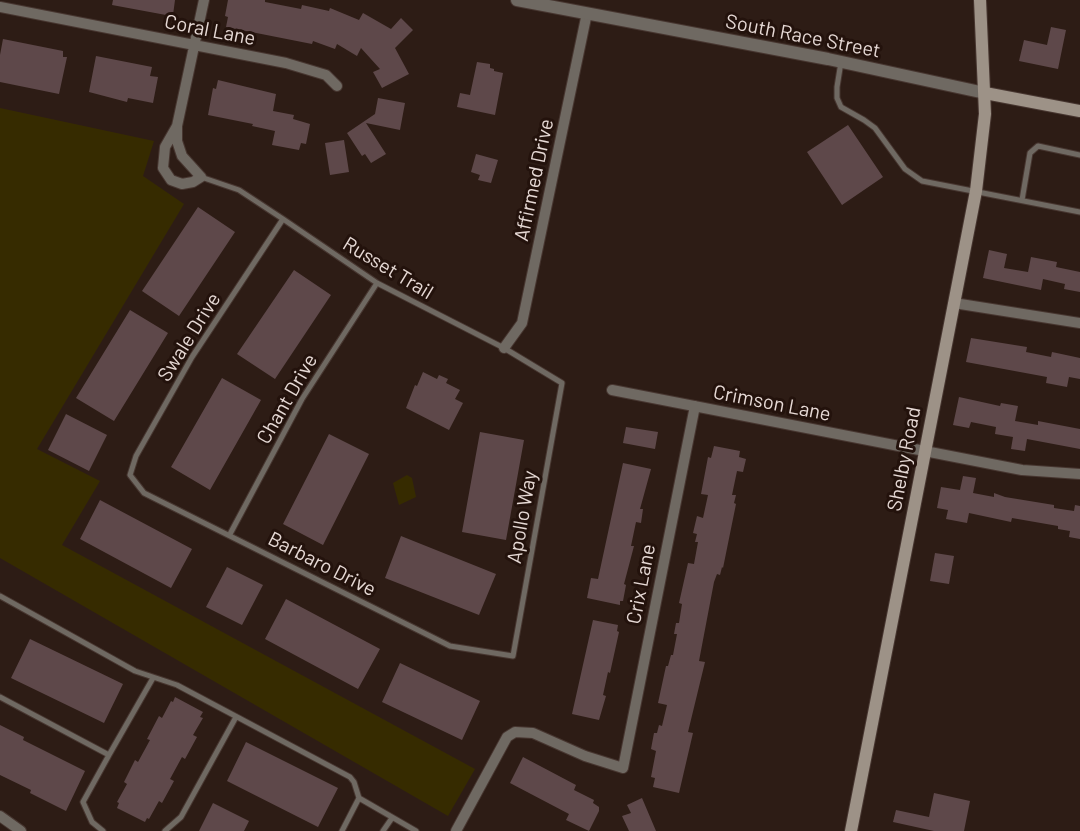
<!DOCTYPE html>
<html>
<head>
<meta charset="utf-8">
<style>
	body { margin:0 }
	canvas { display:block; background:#2d1c15 }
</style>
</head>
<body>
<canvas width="1080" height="831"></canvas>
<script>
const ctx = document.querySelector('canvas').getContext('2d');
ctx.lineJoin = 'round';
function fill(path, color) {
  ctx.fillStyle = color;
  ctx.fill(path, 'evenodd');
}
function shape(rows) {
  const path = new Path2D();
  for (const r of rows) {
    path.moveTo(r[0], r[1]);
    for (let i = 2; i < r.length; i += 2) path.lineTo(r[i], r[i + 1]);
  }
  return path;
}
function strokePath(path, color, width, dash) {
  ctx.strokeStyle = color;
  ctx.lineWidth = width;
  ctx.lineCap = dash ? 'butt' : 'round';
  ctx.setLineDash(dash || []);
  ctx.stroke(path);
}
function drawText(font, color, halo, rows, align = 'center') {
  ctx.font = font + ' Barlow,sans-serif';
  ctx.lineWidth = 6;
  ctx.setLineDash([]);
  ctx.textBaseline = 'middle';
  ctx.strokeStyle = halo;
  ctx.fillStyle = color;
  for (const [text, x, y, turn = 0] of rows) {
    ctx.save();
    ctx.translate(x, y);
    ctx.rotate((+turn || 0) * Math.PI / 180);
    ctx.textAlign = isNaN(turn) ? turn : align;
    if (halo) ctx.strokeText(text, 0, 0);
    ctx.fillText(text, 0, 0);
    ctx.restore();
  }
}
fill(shape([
	[0,108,154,141,143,176,184,204,37,449,100,481,62,545,475,769,448,816,0,558],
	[407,475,412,478,416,497,399,505,393,483]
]), '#362b00');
fill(shape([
	[113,0,175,0,173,15,167,14,166,15,112,5],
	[228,0,265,0,265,2,301,9,302,5,329,11,330,8,359,20,363,13,391,29,401,18,413,30,395,48,409,74,382,88,373,72,380,69,361,48,357,56,337,44,335,49,313,41,312,44,226,27,228,17,225,16],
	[1051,27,1066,30,1058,69,1019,61,1024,40,1047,45],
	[3,39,63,51,63,57,67,57,59,94,0,82,0,55],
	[96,56,152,67,150,76,158,77,153,103,128,98,127,102,89,92],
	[477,62,490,64,490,68,494,69,494,71,503,73,495,115,457,107,460,93,470,95],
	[218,80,276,94,273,111,294,115,293,119,310,124,306,144,301,143,299,150,272,145,275,131,252,126,253,124,208,115,213,88,216,89],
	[378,98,405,103,400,130,366,123,386,154,371,163,365,154,362,156,347,133,375,114],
	[848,125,883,177,842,205,807,152],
	[344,140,349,172,330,175,325,143],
	[476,154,498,160,491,183,478,180,480,175,471,172],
	[198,207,235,232,179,316,142,291],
	[989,250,1007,254,1004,268,1028,272,1031,257,1057,262,1056,267,1080,272,1080,292,1064,289,1065,284,1043,279,1041,290,983,278],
	[294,270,331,295,275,379,237,354],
	[130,310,168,333,114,421,76,398],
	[971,338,1027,347,1026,352,1051,357,1052,352,1080,358,1080,379,1069,377,1067,387,1046,383,1047,377,966,362],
	[423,372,437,379,439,375,448,379,446,383,460,390,455,399,463,403,449,430,406,408,415,385,417,386],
	[222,378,261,400,210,490,171,467],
	[959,397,1000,406,1001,403,1018,406,1015,421,1038,425,1038,421,1080,429,1080,449,1027,439,1025,451,1011,449,1013,437,995,434,996,427,971,422,969,428,953,425],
	[66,414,107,435,89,471,48,450],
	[626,427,658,432,655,449,623,443],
	[480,432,524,440,506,540,462,532],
	[329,434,369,454,323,545,283,524],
	[714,446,740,451,739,457,746,459,743,472,737,471,732,495,736,495,734,503,736,504,723,568,722,567,720,575,717,574,714,582,699,661,705,662,688,732,693,733,679,793,653,787,655,778,651,777,656,751,651,749,654,733,657,733,659,725,662,726,667,705,658,703,666,666,668,666,671,655,673,655,677,634,674,634,676,623,679,623,682,604,679,603,688,563,694,564,698,542,695,542,697,534,693,533,697,516,703,518,708,495,701,494,708,457,711,458],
	[623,463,651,469,640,509,643,509,641,523,636,522,631,546,634,546,624,584,626,585,623,601,620,601,620,605,587,598,591,578,598,579],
	[963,476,976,478,973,493,994,497,994,493,1005,497,1054,505,1054,508,1074,511,1075,505,1080,506,1080,539,1069,537,1070,531,1058,529,1058,526,1012,518,1011,522,969,513,967,523,946,519,948,510,937,508,941,487,960,490],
	[100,500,192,549,171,588,80,539],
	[401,536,496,574,479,615,385,578],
	[935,553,954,556,949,584,930,581],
	[227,567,263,585,242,625,206,607],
	[286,599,380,649,358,689,265,639],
	[593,620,618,625,617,631,619,632,610,673,608,672,603,695,606,696,599,720,572,714],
	[30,639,123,684,104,723,11,678],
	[400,663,480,701,462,740,382,702],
	[175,697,203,712,200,717,203,718,193,735,197,737,185,759,182,757,170,779,174,781,162,803,159,801,149,819,147,818,145,822,117,808,119,803,117,802,127,784,124,782,135,760,138,762,150,740,147,739,159,716,162,718,171,701,173,702],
	[0,725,24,737,23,740,85,771,66,811,30,793,31,790,0,775],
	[246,742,338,788,318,827,227,781],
	[523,757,576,785,574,790,594,800,593,803,599,807,599,811,589,831,566,820,569,814,510,783],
	[934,793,970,801,964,831,934,831,893,822,896,810,929,817],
	[642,798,656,831,629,831,622,816,631,813,627,805],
	[213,803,249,821,244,831,199,831]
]), '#5e484a');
const service = shape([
	[841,62,837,87,837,98,841,107,864,120,875,128,905,169,922,181,1080,212],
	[201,177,239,190,283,219,377,283,504,348,562,383,513,656,450,646,144,493,130,475,136,456,192,357,283,219],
	[1022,200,1030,153,1038,146,1080,155],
	[230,534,302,399,377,283],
	[0,596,135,671,177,685,350,777,354,782,359,798,416,831],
	[0,697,109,755,83,802,92,822,103,831],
	[109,755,153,678],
	[165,831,181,817,236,717],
	[342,831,359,798],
	[383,831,392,818]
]);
const minor = shape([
	[0,7,286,63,326,75,337,86],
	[177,126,165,147,163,168,171,180,182,184,193,182,201,177,182,156,177,141,177,126,204,0],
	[954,303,1080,323],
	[504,348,522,323,587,13],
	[612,390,1022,470,1080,474],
	[0,816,21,831],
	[456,831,507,737,515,732,533,733,585,756,623,768,695,406]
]);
const tertiary = shape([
	[517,0,828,59,985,93]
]);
const secondary = shape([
	[985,93,1080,111],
	[851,831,976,191,985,114,980,0]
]);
strokePath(service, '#473630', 7);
strokePath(minor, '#473630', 12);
strokePath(tertiary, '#473630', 14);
strokePath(secondary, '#473630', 14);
strokePath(service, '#6f6962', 5);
strokePath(minor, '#6f6962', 10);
strokePath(tertiary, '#6f6962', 12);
strokePath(secondary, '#9d9287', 12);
drawText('20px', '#e6d9d5', '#23120c', [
	["Coral Lane",210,30,11],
	["South Race Street",803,36,11],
	["Affirmed Drive",534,180,-78],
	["Russet Trail",388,268,31],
	["Swale Drive",189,337,-58],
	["Chant Drive",287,399,-60],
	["Crimson Lane",772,403,11],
	["Shelby Road",904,459,-79],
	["Apollo Way",522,517,-80],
	["Barbaro Drive",322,564,27],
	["Crix Lane",641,584,-79]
]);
</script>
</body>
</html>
